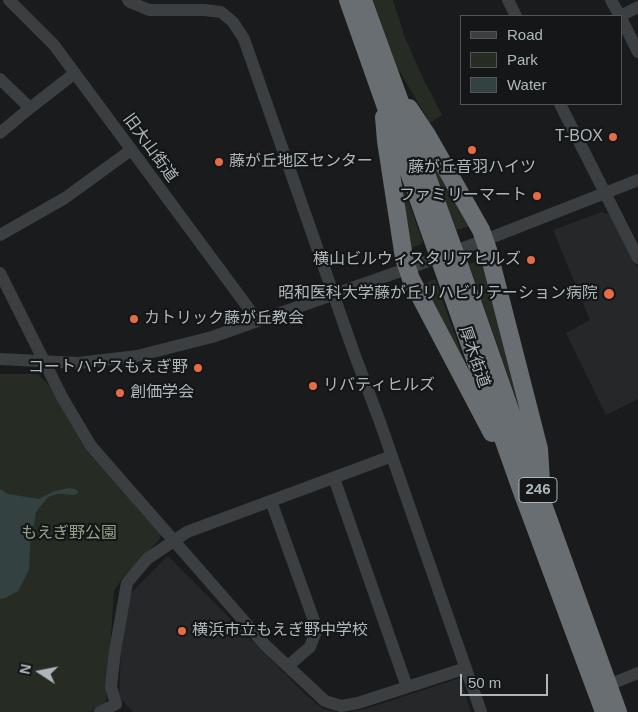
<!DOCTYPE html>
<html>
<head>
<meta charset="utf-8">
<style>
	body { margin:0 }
	#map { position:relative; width:638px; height:712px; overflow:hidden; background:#1a1b1c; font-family:Arial,sans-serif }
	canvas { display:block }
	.legend { position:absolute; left:460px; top:15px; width:162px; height:90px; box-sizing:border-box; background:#151617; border:1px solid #525659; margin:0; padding:6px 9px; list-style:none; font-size:15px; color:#adb7bb }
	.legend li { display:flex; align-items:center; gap:10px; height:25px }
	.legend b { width:25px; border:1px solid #525659 }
	.north { position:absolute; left:15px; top:647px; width:50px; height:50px; -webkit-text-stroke:4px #151617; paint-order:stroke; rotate:281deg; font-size:14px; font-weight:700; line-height:20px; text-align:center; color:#adb7bb }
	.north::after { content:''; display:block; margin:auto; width:18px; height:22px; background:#adb7bb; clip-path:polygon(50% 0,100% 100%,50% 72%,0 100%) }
	.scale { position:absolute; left:460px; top:674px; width:88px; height:22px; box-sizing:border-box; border:2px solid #adb7bb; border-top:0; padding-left:6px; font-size:15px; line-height:18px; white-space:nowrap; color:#adb7bb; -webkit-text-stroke:4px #151617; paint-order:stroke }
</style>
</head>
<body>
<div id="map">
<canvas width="638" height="712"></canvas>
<ul class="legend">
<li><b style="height:6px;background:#3b3f41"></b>Road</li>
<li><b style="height:14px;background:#262c24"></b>Park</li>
<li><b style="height:14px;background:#334141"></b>Water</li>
</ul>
<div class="north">N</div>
<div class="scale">50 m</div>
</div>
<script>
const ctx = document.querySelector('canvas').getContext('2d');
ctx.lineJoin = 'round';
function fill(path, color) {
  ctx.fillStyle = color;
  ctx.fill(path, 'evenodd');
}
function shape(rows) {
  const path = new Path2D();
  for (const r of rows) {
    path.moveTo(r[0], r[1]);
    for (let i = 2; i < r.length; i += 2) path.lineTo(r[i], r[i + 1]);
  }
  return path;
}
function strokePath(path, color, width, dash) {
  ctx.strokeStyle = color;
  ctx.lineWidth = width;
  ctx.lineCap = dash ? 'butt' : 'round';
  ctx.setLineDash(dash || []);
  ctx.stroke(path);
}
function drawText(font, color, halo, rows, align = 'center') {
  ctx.font = font + ' Arial,"Noto Sans JP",sans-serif';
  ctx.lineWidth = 4.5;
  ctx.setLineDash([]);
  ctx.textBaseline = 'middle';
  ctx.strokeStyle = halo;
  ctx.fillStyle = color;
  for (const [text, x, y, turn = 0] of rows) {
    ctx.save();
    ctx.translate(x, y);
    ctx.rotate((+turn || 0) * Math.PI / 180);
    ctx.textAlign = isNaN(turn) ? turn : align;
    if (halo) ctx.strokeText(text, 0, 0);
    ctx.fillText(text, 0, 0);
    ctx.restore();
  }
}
fill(shape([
	[602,212,612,216,638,268,638,399,606,415,566,333,590,320,553,230],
	[168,556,304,693,323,709,338,712,133,712,119,697,121,649,129,595],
	[460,678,471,712,349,712,365,709]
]), '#262729');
fill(shape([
	[373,0,393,0,405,38,424,80,442,115,430,123,397,67],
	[426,146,471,226,456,230],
	[394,160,423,243,410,249],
	[487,258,526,427,469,264],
	[435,279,475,391,421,285],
	[0,374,38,374,48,384,88,452,161,532,160,539,121,580,114,591,106,705,90,712,0,712]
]), '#262c24');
fill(shape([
	[69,488,75,489,78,491,78,493,74,495,65,494,57,494,48,497,36,512,30,545,29,570,18,591,5,598,0,599,0,489,8,494,39,499,54,491]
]), '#334141');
strokePath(shape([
	[9,0,54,45,258,321],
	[128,0,130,2,149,10,204,10,221,12,233,22,244,39,354,353,380,422,481,712],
	[508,0,516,16],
	[611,0,620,16],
	[620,16,638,7],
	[622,20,638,52],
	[0,79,30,108],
	[560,104,638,258],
	[0,133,30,108,75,73],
	[0,235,65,198,131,150],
	[0,273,62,397,91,446,265,645,325,701,341,706,358,703,466,668],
	[0,359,78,363,137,356,212,337,412,267,485,240,638,180],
	[334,478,407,687],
	[271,501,317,629,310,647,288,666],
	[608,685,638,673],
	[100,712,116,704,111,687,115,651,127,583,147,559,187,532,392,456]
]), '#3b3f41', 12);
strokePath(shape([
	[348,0,521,489,604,712],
	[363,0,460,267,544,507,618,712],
	[409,108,427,135,481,230,488,250,539,449,541,481],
	[384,117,386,141,404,258,411,279,492,433]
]), '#686e71', 18);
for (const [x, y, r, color] of [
	[613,137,5,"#e66c48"],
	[472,150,5,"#e66c48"],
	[219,162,5,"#e66c48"],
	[537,196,5,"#e66c48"],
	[531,260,5,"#e66c48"],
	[609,294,6,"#e66c48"],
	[134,319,5,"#e66c48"],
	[198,368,5,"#e66c48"],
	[313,386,5,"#e66c48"],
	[120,393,5,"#e66c48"],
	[182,631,5,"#e66c48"]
]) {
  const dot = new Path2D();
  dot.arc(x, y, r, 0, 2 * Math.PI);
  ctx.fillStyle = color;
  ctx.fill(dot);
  strokePath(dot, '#151617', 2);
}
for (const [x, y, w] of [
	[538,490,38]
]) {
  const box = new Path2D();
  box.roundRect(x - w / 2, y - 12.5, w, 25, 4);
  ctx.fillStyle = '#151617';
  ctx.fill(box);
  strokePath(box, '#adb7bb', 1);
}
drawText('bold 15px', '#adb7bb', null, [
	["246",538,490]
]);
drawText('16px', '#adb7bb', '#151617', [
	["T-BOX",603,137],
	["藤が丘地区センター",229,162,"left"],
	["藤が丘音羽ハイツ",472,168,"center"],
	["ファミリーマート",527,196],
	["横山ビルウィスタリアヒルズ",521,260],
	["昭和医科大学藤が丘リハビリテーション病院",598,294],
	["カトリック藤が丘教会",144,319,"left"],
	["コートハウスもえぎ野",188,368],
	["リバティヒルズ",323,386,"left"],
	["創価学会",130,393,"left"],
	["横浜市立もえぎ野中学校",192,631,"left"]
], 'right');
drawText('16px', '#adb7bb', '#151617', [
	["旧大山街道",150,148,54],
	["厚木街道",474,357,71]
]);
drawText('16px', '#91a486', '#151617', [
	["もえぎ野公園",69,534]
]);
</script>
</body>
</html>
